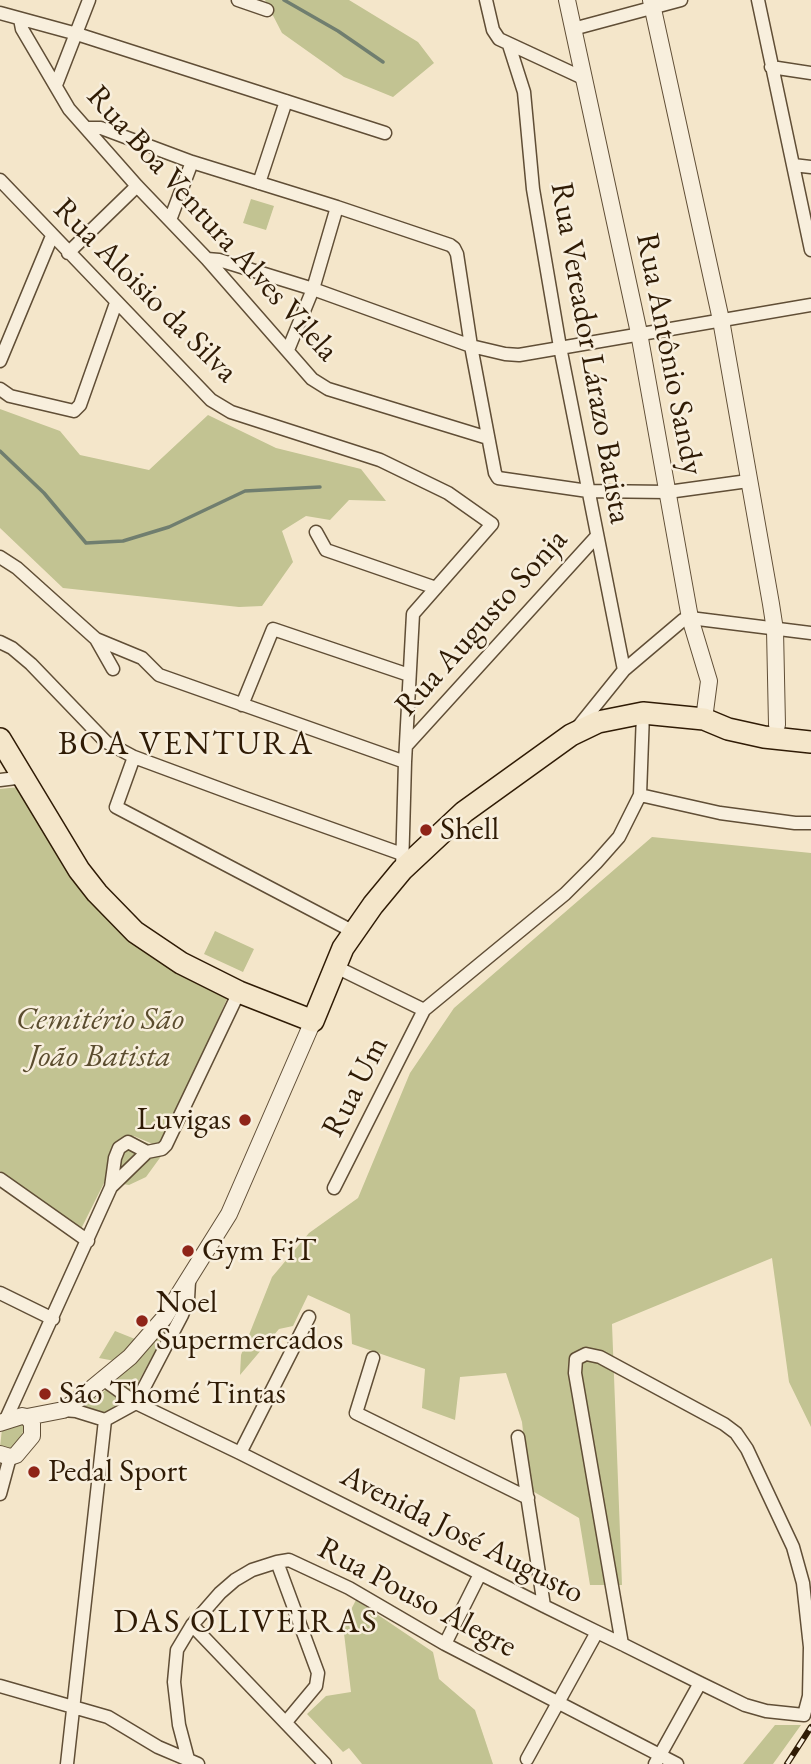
<!DOCTYPE html>
<html>
<head>
<meta charset="utf-8">
<style>
	body { margin:0 }
	canvas { display:block; background:#f4e6ca }
</style>
</head>
<body>
<canvas width="811" height="1764"></canvas>
<script>
const ctx = document.querySelector('canvas').getContext('2d');
ctx.lineJoin = 'round';
function fill(path, color) {
  ctx.fillStyle = color;
  ctx.fill(path, 'evenodd');
}
function shape(rows) {
  const path = new Path2D();
  for (const r of rows) {
    path.moveTo(r[0], r[1]);
    for (let i = 2; i < r.length; i += 2) path.lineTo(r[i], r[i + 1]);
  }
  return path;
}
function strokePath(path, color, width, dash) {
  ctx.strokeStyle = color;
  ctx.lineWidth = width;
  ctx.lineCap = dash ? 'butt' : 'round';
  ctx.setLineDash(dash || []);
  ctx.stroke(path);
}
function drawText(font, color, halo, rows, align = 'center') {
  ctx.font = font + ' "EB Garamond",serif';
  ctx.lineWidth = 5;
  ctx.setLineDash([]);
  ctx.textBaseline = 'middle';
  ctx.strokeStyle = halo;
  ctx.fillStyle = color;
  for (const [text, x, y, turn = 0] of rows) {
    ctx.save();
    ctx.translate(x, y);
    ctx.rotate((+turn || 0) * Math.PI / 180);
    ctx.textAlign = isNaN(turn) ? turn : align;
    if (halo) ctx.strokeText(text, 0, 0);
    ctx.fillText(text, 0, 0);
    ctx.restore();
  }
}
fill(shape([
	[265,0,349,0,418,42,434,63,393,97,344,77,282,33],
	[251,199,274,206,266,230,243,223],
	[0,409,60,431,80,455,149,470,208,415,276,448,361,469,386,501,349,500,330,520,306,516,282,531,293,562,262,606,239,607,63,588,0,528],
	[19,787,91,897,229,994,162,1148,134,1136,116,1141,106,1178,117,1142,134,1138,160,1148,162,1155,146,1177,129,1185,105,1181,81,1229,0,1171,0,789],
	[652,837,811,853,811,1427,789,1382,772,1258,612,1324,622,1585,590,1585,579,1518,529,1489,522,1422,506,1373,460,1377,455,1420,422,1408,425,1369,352,1344,350,1314,308,1295,293,1326,279,1329,240,1375,241,1355,272,1277,309,1233,358,1198,410,1073,454,1008],
	[215,931,254,949,243,972,204,954],
	[173,1319,131,1395,113,1384],
	[115,1331,135,1339,115,1361,99,1358],
	[109,1387,128,1400,105,1413,81,1409,82,1402,97,1397],
	[19,1422,23,1425,23,1432,19,1442,9,1449,3,1449,0,1447,2,1429],
	[356,1600,433,1652,439,1679,475,1710,493,1764,362,1764,349,1748,343,1752,307,1714,326,1696,351,1692,343,1625],
	[775,1725,801,1725,773,1764,743,1764]
]), '#c2c392');
strokePath(shape([
	[284,0,338,31,383,62],
	[0,451,44,493,86,543,123,541,169,527,245,491,320,487]
]), '#707e6f', 3.5);
const minor = shape([
	[238,0,267,10],
	[486,0,493,30,499,39,583,78],
	[758,0,811,250],
	[0,13,77,34,385,133],
	[20,19,22,29,69,109,137,186,207,259,312,379,328,389,488,438],
	[573,29,681,0],
	[509,45,524,92,533,189,560,347,624,670],
	[771,67,811,73],
	[56,85,89,0],
	[86,128,101,128,192,162,337,207,450,245,454,248,457,254,471,346,495,473,498,478,588,491,668,492,748,481],
	[793,165,811,167],
	[0,180,211,400,231,412,380,460,448,493,492,524,413,614,405,762,402,870],
	[259,183,286,101],
	[170,220,192,162],
	[68,253,137,186],
	[207,259,219,260,313,289,471,346,505,354,519,355,811,305],
	[288,350,313,289,337,207],
	[0,361,52,236],
	[0,389,10,396,74,411,80,405,116,303],
	[316,532,326,550,436,588],
	[0,557,17,568,96,639,113,669],
	[96,639,142,658,159,675,405,762],
	[0,642,12,648,31,664,106,742,134,757,242,797,402,854],
	[242,705,273,629,409,675],
	[643,713,640,795,720,813,795,823,811,823],
	[578,727,624,670,683,620,690,618,811,633],
	[407,745,596,537],
	[134,757,116,807,354,932],
	[0,780,24,777],
	[334,966,424,1010],
	[147,1152,162,1149,166,1145,239,992],
	[0,1179,88,1241],
	[334,1188,424,1010,565,894,596,863,619,837,640,795],
	[0,1293,53,1319],
	[373,1358,356,1413,528,1498],
	[104,1380,136,1403,240,1453,439,1553,544,1606,597,1632,622,1644,700,1683,745,1705,766,1711,804,1715,809,1696,810,1647,803,1583,793,1547,747,1449,736,1433,724,1424,600,1357,586,1354,576,1359,575,1373,622,1644],
	[63,1410,76,1411,105,1420,136,1403,182,1315,188,1299,189,1281],
	[6,1419,111,1187,115,1158,119,1148,128,1142,147,1152,111,1187],
	[518,1437,544,1606],
	[240,1453,309,1317],
	[0,1494,10,1457],
	[277,1562,318,1673,316,1686,286,1722],
	[192,1625,325,1764],
	[445,1644,480,1574],
	[0,1686,108,1717,158,1747,198,1764],
	[188,1759,179,1725,174,1682,177,1650,192,1625,220,1593,235,1580,252,1570,277,1562,289,1560,349,1588,445,1644,677,1764],
	[527,1759,597,1632],
	[67,1764,105,1420],
	[655,1764,700,1683]
]);
const tertiary = shape([
	[567,0,639,333,690,618,709,681,704,719],
	[651,0,721,320,771,604,775,630,777,725],
	[27,1417,63,1410,79,1399,130,1357,164,1318,229,1214,313,1021],
	[0,1423,22,1416,27,1417,32,1423,32,1436,16,1455,10,1457,0,1454]
]);
const primary = shape([
	[0,739,79,870,97,893,135,932,181,963,239,992,313,1021,343,948,373,905,402,870,464,812,571,735,598,722,643,713,704,719,728,729,764,737,811,742]
]);
strokePath(minor, '#604e36', 15);
strokePath(tertiary, '#604e36', 18);
strokePath(primary, '#2f1b05', 24);
strokePath(minor, '#f8efdd', 12);
strokePath(tertiary, '#f8efdd', 16);
strokePath(primary, '#f4e6ca', 21);
const rail = shape([
	[787,1764,811,1727]
]);
strokePath(rail, '#2f1b05', 6);
strokePath(rail, '#f8efdd', 3.5, [10]);
for (const [x, y, r, color] of [
	[426,830,7,"#8f2418"],
	[245,1120,7,"#8f2418"],
	[188,1251,7,"#8f2418"],
	[142,1321,7,"#8f2418"],
	[45,1394,7,"#8f2418"],
	[34,1472,7,"#8f2418"]
]) {
  const dot = new Path2D();
  dot.arc(x, y, r, 0, 2 * Math.PI);
  ctx.fillStyle = color;
  ctx.fill(dot);
  strokePath(dot, '#f8efdd', 2.5);
}
drawText('32px', '#2f1b05', '#f8efdd', [
	["Rua Boa Ventura Alves Vilela",212,224,48],
	["Rua Aloisio da Silva",145,291,45],
	["Rua Vereador Lárazo Batista",590,353,80],
	["Rua Antônio Sandy",669,354,79],
	["Rua Augusto Sonja",482,623,-48],
	["Rua Um",356,1087,-63],
	["Avenida José Augusto",462,1535,27],
	["Rua Pouso Alegre",417,1598,28]
]);
drawText('32px', '#2f1b05', '#f8efdd', [
	["Shell",440,830],
	["Luvigas",231,1120,"right"],
	["Gym FiT",202,1251],
	["Noel",156,1303],
	["Supermercados",156,1340],
	["São Thomé Tintas",59,1394],
	["Pedal Sport",48,1472]
], 'left');
drawText('italic 32px', '#5b4d2f', '#f8efdd', [
	["Cemitério São",100,1020],
	["João Batista",100,1057]
]);
ctx.letterSpacing = '2px';
drawText('33px', '#2f1b05', '#f8efdd', [
	["BOA VENTURA",186,745],
	["DAS OLIVEIRAS",246,1623]
]);
ctx.letterSpacing = '0px';
</script>
</body>
</html>
